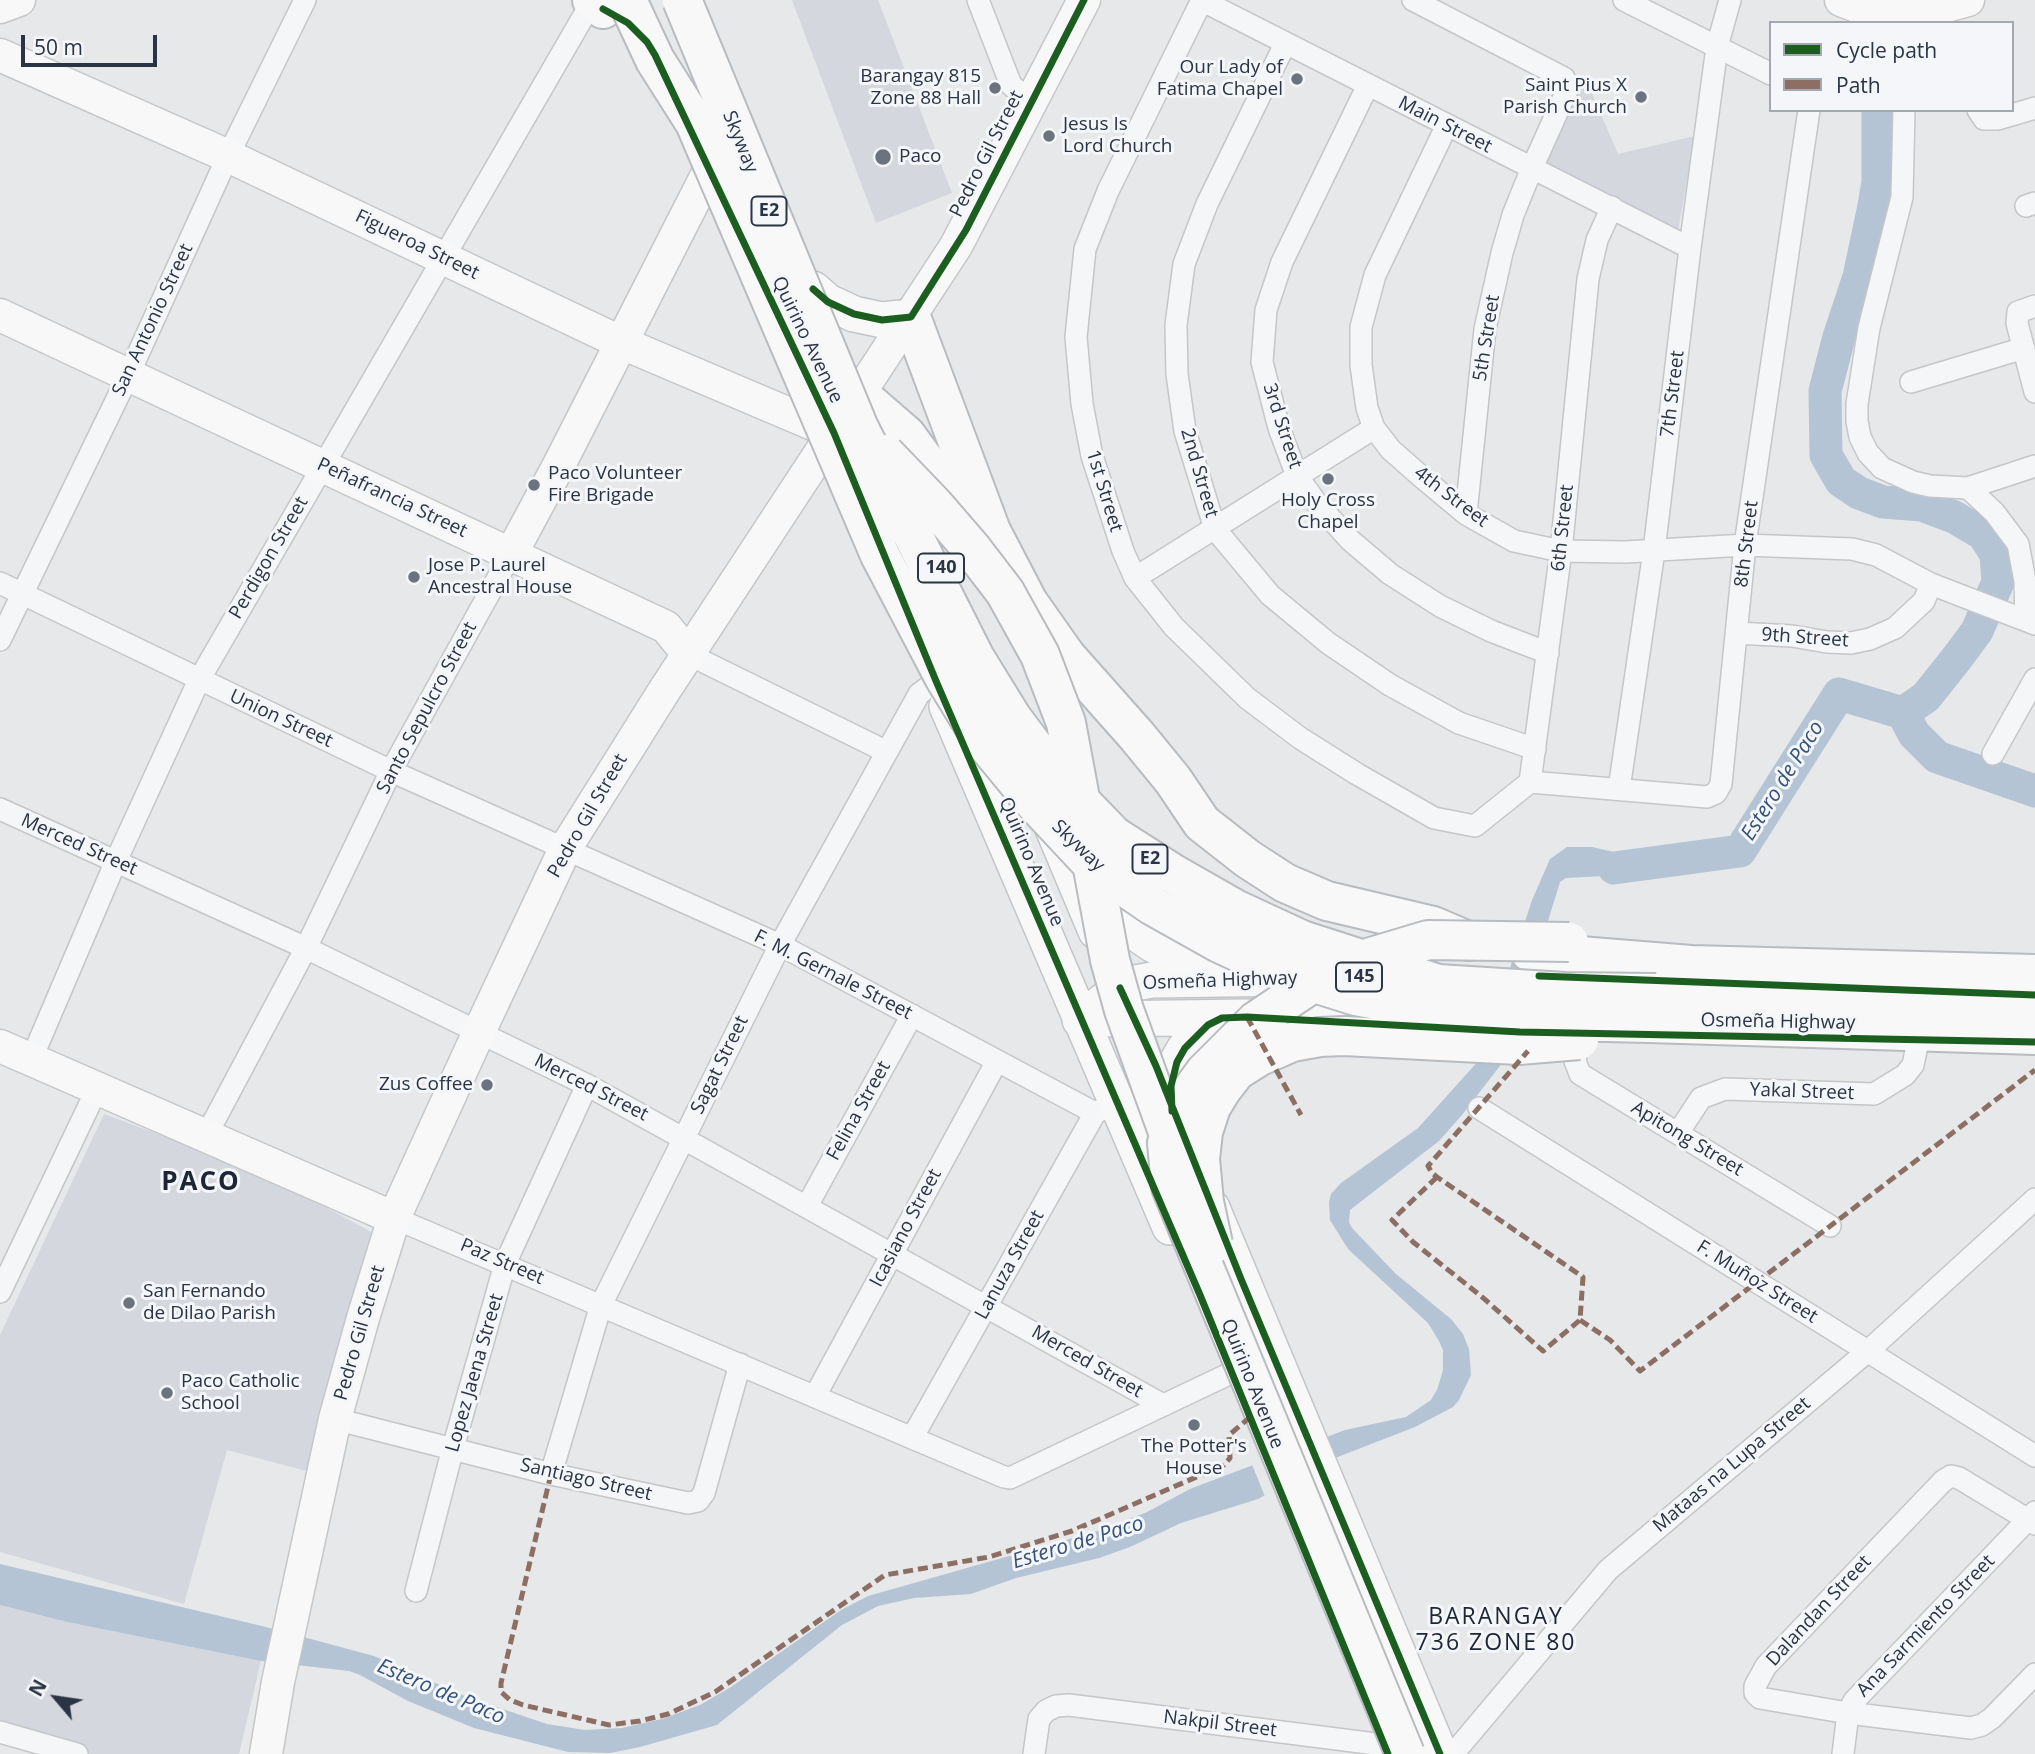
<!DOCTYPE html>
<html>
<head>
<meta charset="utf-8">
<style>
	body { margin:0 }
	#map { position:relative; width:2035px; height:1754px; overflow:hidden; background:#e6e8ea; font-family:"Open Sans",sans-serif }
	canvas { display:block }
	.legend { position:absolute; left:1769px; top:21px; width:245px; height:91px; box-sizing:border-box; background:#f4f6f9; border:2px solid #a4a8b1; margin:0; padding:9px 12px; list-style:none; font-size:21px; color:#2b3445 }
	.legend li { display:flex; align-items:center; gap:14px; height:35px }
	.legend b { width:35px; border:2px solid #a4a8b1 }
	.north { position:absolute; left:21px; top:1663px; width:70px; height:70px; -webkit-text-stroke:5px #f4f6f9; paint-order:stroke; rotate:299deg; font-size:19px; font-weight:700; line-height:28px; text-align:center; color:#2b3445 }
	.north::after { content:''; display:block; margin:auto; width:24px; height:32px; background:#2b3445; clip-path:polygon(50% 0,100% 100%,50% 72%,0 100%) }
	.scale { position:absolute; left:21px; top:35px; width:136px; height:32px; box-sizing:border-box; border:4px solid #2b3445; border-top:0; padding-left:9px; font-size:21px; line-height:24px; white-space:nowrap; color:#2b3445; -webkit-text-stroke:5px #f4f6f9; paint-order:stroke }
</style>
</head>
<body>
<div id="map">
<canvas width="2035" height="1754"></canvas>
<ul class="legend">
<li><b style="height:9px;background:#1b5e20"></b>Cycle path</li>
<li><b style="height:9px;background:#8d6e63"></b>Path</li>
</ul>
<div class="north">N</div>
<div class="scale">50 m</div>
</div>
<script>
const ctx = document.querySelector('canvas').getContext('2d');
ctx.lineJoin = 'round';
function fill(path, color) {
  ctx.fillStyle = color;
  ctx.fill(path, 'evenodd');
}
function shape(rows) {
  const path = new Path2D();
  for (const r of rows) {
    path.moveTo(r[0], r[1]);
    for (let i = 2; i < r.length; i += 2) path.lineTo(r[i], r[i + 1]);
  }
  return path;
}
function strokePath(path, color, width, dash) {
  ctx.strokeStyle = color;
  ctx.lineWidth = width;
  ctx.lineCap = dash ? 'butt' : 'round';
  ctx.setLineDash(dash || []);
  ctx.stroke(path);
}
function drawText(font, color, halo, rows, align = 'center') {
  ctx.font = font + ' "Open Sans",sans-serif';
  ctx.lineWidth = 6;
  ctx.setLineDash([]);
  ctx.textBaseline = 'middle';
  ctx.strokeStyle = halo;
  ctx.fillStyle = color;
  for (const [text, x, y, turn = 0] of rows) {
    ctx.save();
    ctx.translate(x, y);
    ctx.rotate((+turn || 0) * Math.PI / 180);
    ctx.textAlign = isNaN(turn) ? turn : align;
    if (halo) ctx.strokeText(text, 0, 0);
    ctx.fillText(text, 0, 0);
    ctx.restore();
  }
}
fill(shape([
	[792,0,878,0,952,193,876,223],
	[1578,83,1590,89,1618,154,1695,136,1678,231,1541,161],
	[104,1114,265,1174,373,1233,314,1473,227,1450,184,1604,0,1552,0,1335],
	[0,1605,67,1622,261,1661,239,1754,40,1754,0,1742]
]), '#d4d7dd');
fill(shape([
	[1567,847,1592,847,1658,862,1623,875,1566,878,1560,882,1506,1058,1462,1115,1439,1141,1350,1210,1349,1222,1352,1228,1396,1274,1451,1319,1463,1334,1469,1349,1471,1375,1459,1400,1453,1407,1415,1427,1330,1460,1258,1499,1181,1523,1130,1547,1099,1558,1016,1578,971,1594,914,1598,878,1606,842,1625,717,1725,640,1747,610,1753,568,1752,474,1728,408,1701,360,1675,349,1671,261,1661,67,1622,0,1605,0,1564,266,1627,374,1656,467,1697,547,1724,585,1730,622,1728,662,1719,700,1705,731,1687,841,1610,868,1596,1101,1530,1147,1512,1190,1489,1345,1430,1406,1417,1431,1400,1437,1390,1443,1370,1443,1350,1439,1341,1428,1323,1348,1249,1330,1220,1329,1202,1331,1194,1341,1183,1418,1128,1481,1058,1532,900,1550,859]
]), '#b4c4d5');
fill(shape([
	[1322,1435,1333,1463,1266,1499,1251,1462]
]), '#e6e8ea');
strokePath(shape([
	[1878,110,1878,182,1874,206,1859,277,1839,337,1825,391,1826,455,1841,481,1859,493,1883,502,1922,505,1954,517,1983,534,1996,554,1998,582,1977,631,1957,658,1926,697,1903,713],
	[1903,713,1914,734,1937,757,2035,791],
	[1614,868,1740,851,1839,694,1903,713]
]), '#b4c4d5', 33);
const street = shape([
	[978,0,1011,85,1031,102],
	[1201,0,1690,248],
	[1202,0,1108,191,1085,249,1076,337,1082,404,1092,456,1123,551,1135,578,1174,627,1247,698,1300,738,1357,774,1434,818,1475,826,1530,782,1561,551,1588,279,1597,240,1612,207],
	[1413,0,1564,78,1568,88,1532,168,1513,215,1502,253,1485,329,1466,514],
	[1624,0,1771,74],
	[1285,44,1207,204,1184,264,1176,325,1177,374,1185,431,1215,529,1270,595,1328,643,1390,685,1459,723,1535,749],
	[1368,85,1282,262,1266,310,1262,362,1279,428,1297,476,1315,501,1350,540,1390,574,1440,606,1491,631,1548,653],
	[1904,110,1902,197,1869,328,1857,404,1857,421,1860,437,1868,453,1882,468,1913,482,1930,486,1968,488,1994,512,2018,544,2025,581,2026,620],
	[1978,110,1984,119,1998,119,2035,108],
	[1447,125,1375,275,1361,327,1361,365,1367,408,1374,428,1391,450,1424,479,1466,514,1514,541,1561,551,1625,552,1745,545,1852,549,1876,555,1931,584,2035,624],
	[2026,206,2035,203],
	[2035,306,2018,312,2017,323,2035,392],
	[1911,382,2024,348],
	[1968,488,2035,466],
	[1135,578,1374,428],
	[0,583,391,771,780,945,1095,1113],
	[1737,633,1792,636,1827,642,1851,643,1870,639,1895,628,1924,601,1931,584],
	[0,640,128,376,228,156,305,0],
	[688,654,885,751],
	[1993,754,2035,679],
	[1530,782,1707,797,1716,793,1721,784,1745,545,1809,110],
	[1619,789,1654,551,1690,248,1717,47,1730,0],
	[0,809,306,948,587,1085,1163,1405],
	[1579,1033,1575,1061,1580,1074,1830,1226],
	[31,1060,116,861,199,680,590,5],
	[1479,1108,2035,1456],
	[1678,1133,1701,1098,1725,1089,1874,1094,1905,1075,1913,1065,1918,1041],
	[207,1134,306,948,391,771,511,554],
	[807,1206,912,1015],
	[394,1218,1004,1477,1010,1478,1231,1373],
	[0,1292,97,1089],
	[815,1396,997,1061],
	[335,1419,551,1474,688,1503,698,1501,704,1493,740,1364],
	[912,1438,1095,1113,1107,1107],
	[551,1474,601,1305,780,945,919,694,936,681],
	[2035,1524,1959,1478,1951,1476,1943,1481,1766,1666,1755,1686,1755,1693,1760,1698,1848,1713,1971,1728,1982,1725,1992,1718,2035,1674],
	[416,1591,453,1448,505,1264,587,1085],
	[0,1732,77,1754],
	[1034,1754,1039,1719,1046,1711,1056,1706,1069,1705,1407,1748],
	[1453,1754,1608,1570,1868,1351,2035,1199],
	[1843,1754,1848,1713,1854,1701,2035,1512]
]);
const secondary = shape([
	[1841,0,1872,12,1900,15,1928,11,1968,0],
	[0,7,19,0],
	[0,55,228,156,622,343,834,433],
	[0,315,666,627,688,654],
	[511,554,559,465,709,171],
	[0,1046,394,1218],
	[266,1754,278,1682,335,1419,363,1318,394,1218,479,1032,565,849,664,691,956,246,1084,0]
]);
const primary = shape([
	[813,289,828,302,854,314,882,320,911,317],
	[947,706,1170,1227],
	[1051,824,1096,931],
	[1090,891,1126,926,1152,944,1179,959,1215,972],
	[1101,1019,1247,1017,1352,1022],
	[1080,1020,1120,988,1135,983,1152,980,1295,978],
	[1172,1111,1171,1086,1177,1062,1185,1048,1208,1025,1222,1018],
	[1212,1208,1440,1754]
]);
const highway = shape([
	[592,0,603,9],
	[911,317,991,531,1028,602,1066,656,1137,736,1173,780,1202,823,1248,859,1285,883,1327,901,1433,926,1468,941],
	[860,395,906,435,928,465,954,524],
	[1530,952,1691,965,2035,974],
	[1656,993,2035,1008],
	[1649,1023,2035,1035]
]);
strokePath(street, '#c4c6c8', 24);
strokePath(secondary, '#c4c6c8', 35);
strokePath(primary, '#c2c5c8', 38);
strokePath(highway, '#b8bbbf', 42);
strokePath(street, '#f5f6f7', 21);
strokePath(secondary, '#f8f8f8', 32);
strokePath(primary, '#f8f8f8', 35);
strokePath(highway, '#f8f8f8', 38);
const highwayBridge = shape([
	[627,0,655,60,695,123,880,555,944,677,982,739,1034,802,1092,864,1153,906,1219,943,1286,974,1356,996,1431,1010,1564,1021,1649,1023],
	[682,0,859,428,975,658,1012,718,1054,774,1114,836,1172,873,1235,909,1302,940,1438,984,1565,992,1656,993],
	[885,454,934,505,972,549,1005,592,1040,655,1066,723,1110,960,1124,1010,1172,1143],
	[1213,1244,1204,1202,1200,1159,1203,1132,1211,1107,1222,1089,1236,1071,1260,1056,1292,1042,1320,1037,1344,1036,1519,1045,1579,1040],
	[1405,1754,1171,1187,1167,1143,1178,1109,1205,1072,1256,1021,1320,978,1371,957,1428,940,1569,942]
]);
strokePath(highwayBridge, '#b8bbbf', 42, []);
strokePath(highwayBridge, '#f8f8f8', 38);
strokePath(shape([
	[1247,1017,1301,1115],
	[1437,1177,1392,1220,1413,1242,1481,1296,1543,1351,1580,1320,1583,1277,1437,1177,1432,1173,1428,1166,1528,1051],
	[1580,1320,1610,1340,1640,1371,2035,1070],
	[551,1474,501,1683,501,1692,510,1700,523,1705,609,1725,640,1721,668,1714,715,1692,885,1575,989,1557,1072,1531,1224,1465,1230,1458,1229,1435,1249,1418]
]), '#8d6e63', 5, [10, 5]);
strokePath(shape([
	[603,9,628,23,647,42,655,55,834,433,936,681,1200,1295,1388,1754],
	[813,289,828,302,854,314,882,320,911,317,966,230,1084,0],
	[1539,976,2035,995],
	[1120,988,1156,1066,1241,1279,1440,1754],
	[1172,1111,1171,1086,1177,1062,1185,1048,1208,1025,1222,1018,1247,1017,1520,1032,2035,1042]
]), '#1b5e20', 7);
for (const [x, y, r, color] of [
	[1297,79,7,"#6c737f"],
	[995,88,7,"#6c737f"],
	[1641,97,7,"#6c737f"],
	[1049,136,7,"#6c737f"],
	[883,157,9,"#6c737f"],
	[1328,479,7,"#6c737f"],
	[534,485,7,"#6c737f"],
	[414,577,7,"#6c737f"],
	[487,1085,7,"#6c737f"],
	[129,1303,7,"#6c737f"],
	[167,1393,7,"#6c737f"],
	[1194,1425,7,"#6c737f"]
]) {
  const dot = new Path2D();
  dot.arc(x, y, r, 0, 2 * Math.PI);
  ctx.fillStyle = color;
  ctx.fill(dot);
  strokePath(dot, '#f4f6f9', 2.5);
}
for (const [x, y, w] of [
	[769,211,35],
	[941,568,46],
	[1150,859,35],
	[1359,977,46]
]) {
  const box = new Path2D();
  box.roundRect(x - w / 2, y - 14.5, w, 29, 5);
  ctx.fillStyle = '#f4f6f9';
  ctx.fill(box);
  strokePath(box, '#2b3445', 2);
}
drawText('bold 18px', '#2b3445', null, [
	["E2",769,211],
	["140",941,568],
	["E2",1150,859],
	["145",1359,977]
]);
drawText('19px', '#2b3445', '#f4f6f9', [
	["Our Lady of",1283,68,"right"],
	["Fatima Chapel",1283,90,"right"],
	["Barangay 815",981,77,"right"],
	["Zone 88 Hall",981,99,"right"],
	["Saint Pius X",1627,86,"right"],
	["Parish Church",1627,108,"right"],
	["Jesus Is",1063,125],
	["Lord Church",1063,147],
	["Paco",899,157],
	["Paco Volunteer",548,474],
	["Fire Brigade",548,496],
	["Holy Cross",1328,501,"center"],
	["Chapel",1328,523,"center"],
	["Jose P. Laurel",428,566],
	["Ancestral House",428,588],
	["Zus Coffee",473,1085,"right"],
	["San Fernando",143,1292],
	["de Dilao Parish",143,1314],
	["Paco Catholic",181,1382],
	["School",181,1404],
	["The Potter's",1194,1447,"center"],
	["House",1194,1469,"center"]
], 'left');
drawText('19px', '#2b3445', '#f4f6f9', [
	["Main Street",1445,125,27],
	["Skyway",740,142,68],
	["Pedro Gil Street",987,154,-63],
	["Figueroa Street",417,245,26],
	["San Antonio Street",153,320,-65],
	["5th Street",1487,338,-81],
	["Quirino Avenue",807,340,64],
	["7th Street",1673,394,-83],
	["3rd Street",1282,426,72],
	["2nd Street",1199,473,74],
	["1st Street",1104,491,73],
	["4th Street",1451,497,37],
	["Peñafrancia Street",392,498,25],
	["6th Street",1563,528,-84],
	["8th Street",1747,544,-83],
	["Perdigon Street",269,558,-60],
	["9th Street",1805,638,4],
	["Santo Sepulcro Street",427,708,-62],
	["Union Street",281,719,25],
	["Pedro Gil Street",588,816,-60],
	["Merced Street",79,845,24],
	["Skyway",1078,846,44],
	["Quirino Avenue",1031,862,67],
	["F. M. Gernale Street",833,975,27],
	["Osmeña Highway",1220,981,-2],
	["Osmeña Highway",1778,1022,1],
	["Sagat Street",720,1065,-64],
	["Merced Street",591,1088,27],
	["Yakal Street",1802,1092,2],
	["Felina Street",859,1111,-61],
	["Apitong Street",1687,1139,31],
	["Icasiano Street",906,1228,-62],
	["Paz Street",502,1262,23],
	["Lanuza Street",1010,1265,-61],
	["F. Muñoz Street",1757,1282,32],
	["Pedro Gil Street",360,1333,-74],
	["Merced Street",1087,1362,30],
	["Lopez Jaena Street",475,1373,-74],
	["Quirino Avenue",1252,1384,68],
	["Mataas na Lupa Street",1732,1465,-40],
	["Santiago Street",586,1480,13],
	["Dalandan Street",1819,1611,-47],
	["Ana Sarmiento Street",1926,1626,-46],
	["Nakpil Street",1220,1724,7]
]);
drawText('italic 21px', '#34527a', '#f4f6f9', [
	["Estero de Paco",1783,781,-58],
	["Estero de Paco",1078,1543,-17],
	["Estero de Paco",441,1692,23]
]);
ctx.letterSpacing = '2px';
drawText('23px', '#1d2536', '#f4f6f9', [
	["BARANGAY",1496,1617],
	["736 ZONE 80",1496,1643]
]);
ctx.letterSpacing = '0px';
ctx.letterSpacing = '2px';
drawText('bold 26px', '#1d2536', '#f4f6f9', [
	["PACO",201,1183]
]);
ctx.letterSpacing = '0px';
</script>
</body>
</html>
